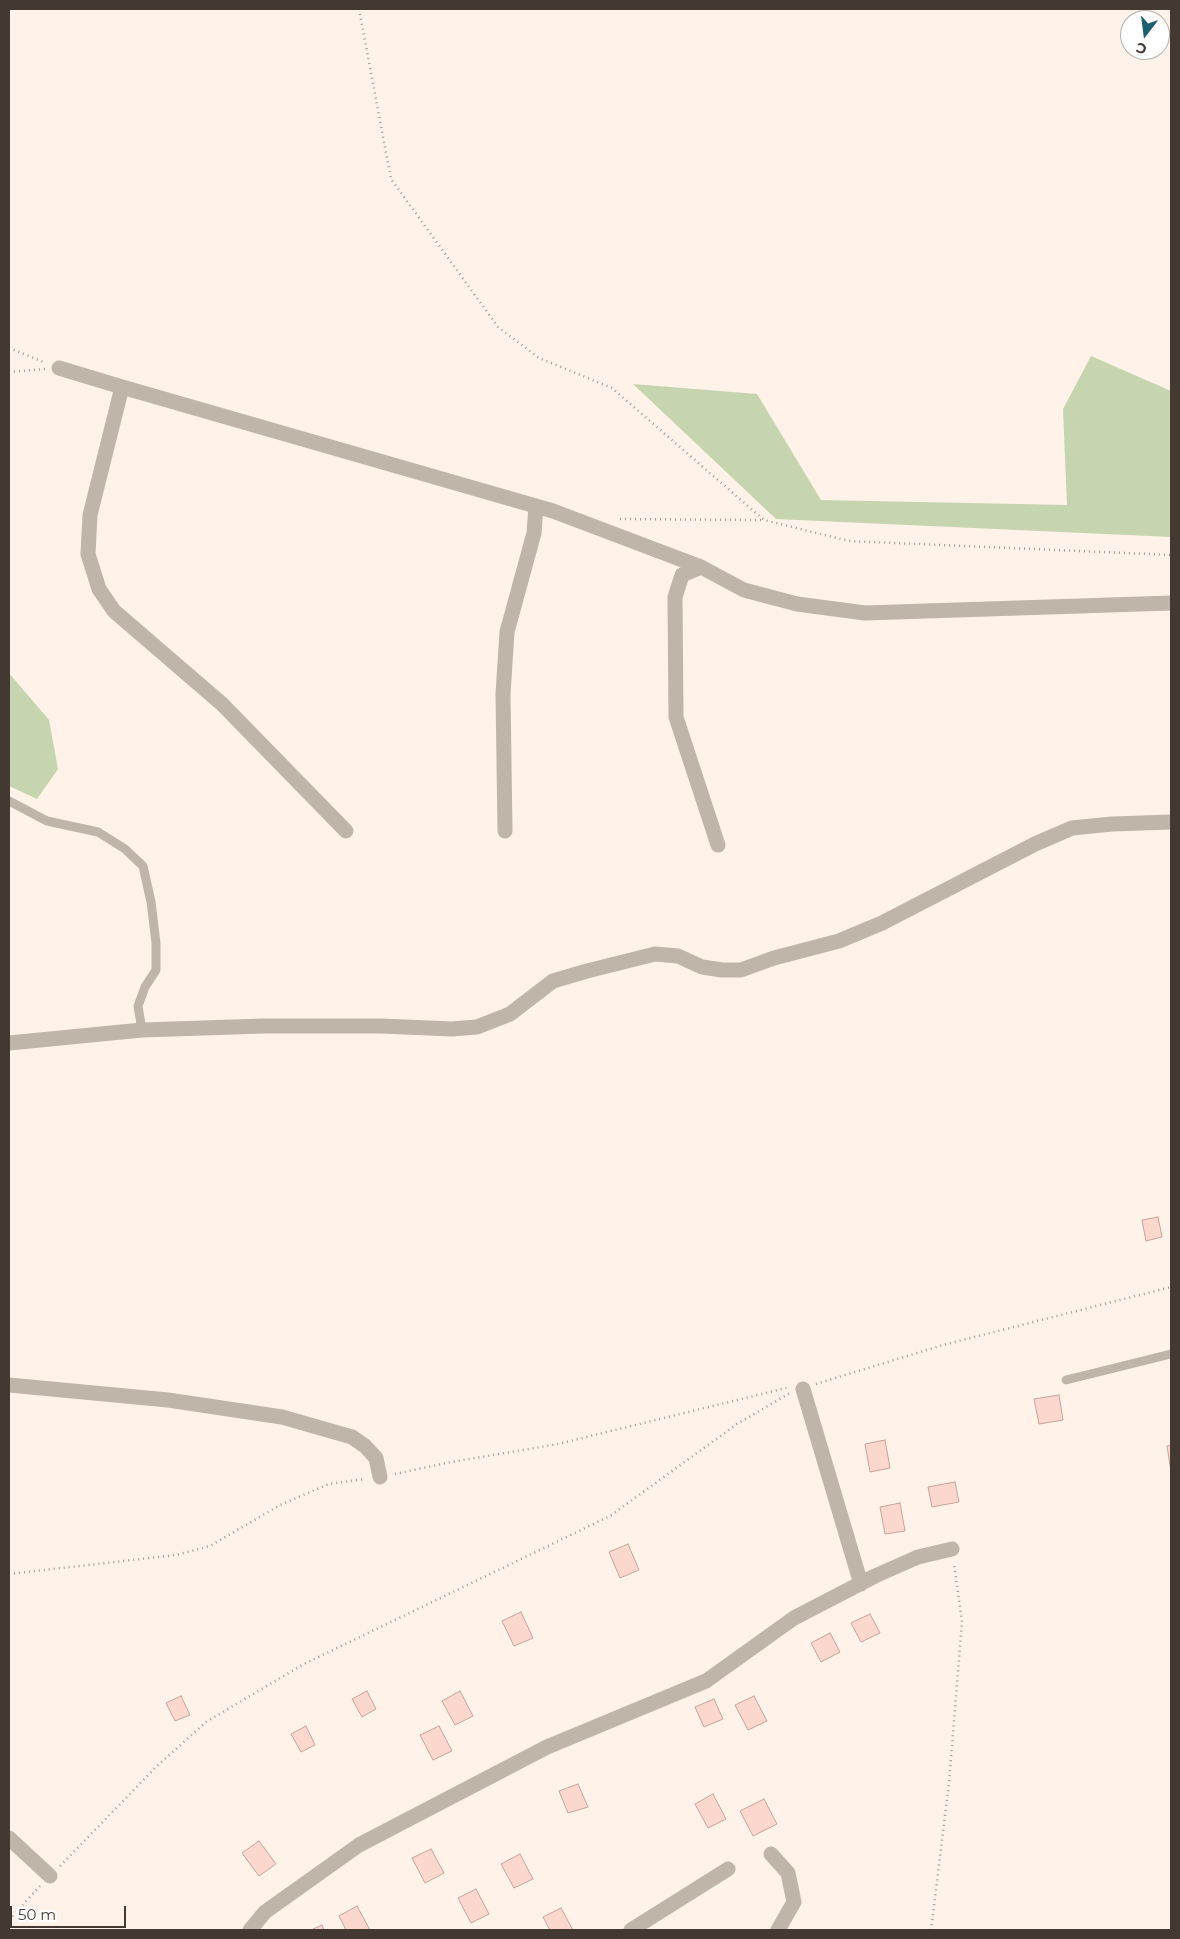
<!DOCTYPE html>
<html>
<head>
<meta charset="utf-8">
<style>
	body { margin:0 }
	#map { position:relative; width:1180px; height:1939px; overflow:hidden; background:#fef2e9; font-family:Montserrat,sans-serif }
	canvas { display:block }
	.frame { position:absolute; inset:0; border:10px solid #443930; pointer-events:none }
	.north { position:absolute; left:1120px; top:10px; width:50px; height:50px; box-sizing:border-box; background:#fff; border:1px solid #b4b0ac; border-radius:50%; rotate:195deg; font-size:14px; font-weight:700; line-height:20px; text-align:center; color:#443930 }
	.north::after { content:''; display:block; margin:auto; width:18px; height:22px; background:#195f70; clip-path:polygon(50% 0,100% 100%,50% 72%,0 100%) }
	.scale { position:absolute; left:10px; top:1906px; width:116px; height:22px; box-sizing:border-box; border:2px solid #443930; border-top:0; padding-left:6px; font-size:15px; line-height:18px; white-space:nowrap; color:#443930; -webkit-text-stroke:4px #fff; paint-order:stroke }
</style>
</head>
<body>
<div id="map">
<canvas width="1180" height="1939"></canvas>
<div class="frame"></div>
<div class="north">С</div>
<div class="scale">50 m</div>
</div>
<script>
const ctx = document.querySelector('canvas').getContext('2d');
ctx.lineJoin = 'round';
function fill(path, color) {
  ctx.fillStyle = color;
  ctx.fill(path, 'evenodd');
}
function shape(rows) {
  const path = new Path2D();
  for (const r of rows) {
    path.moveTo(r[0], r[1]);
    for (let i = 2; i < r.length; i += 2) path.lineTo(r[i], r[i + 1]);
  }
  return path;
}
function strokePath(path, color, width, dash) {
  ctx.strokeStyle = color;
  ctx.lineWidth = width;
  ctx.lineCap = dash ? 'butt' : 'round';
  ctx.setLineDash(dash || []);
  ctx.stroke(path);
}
fill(shape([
	[1091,356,1171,391,1171,537,776,519,633,384,757,394,821,500,1067,505,1063,409],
	[9,673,49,720,58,769,37,799,9,786]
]), '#c6d4af');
const building = shape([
	[1158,1217,1162,1237,1146,1241,1142,1220,1158,1217],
	[1059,1395,1063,1420,1039,1424,1034,1399,1059,1395],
	[885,1440,890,1468,870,1472,865,1444,885,1440],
	[1171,1445,1171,1472,1167,1446,1171,1445],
	[955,1482,959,1502,932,1507,928,1487,955,1482],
	[900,1503,905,1531,885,1534,880,1507,900,1503],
	[628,1544,639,1570,620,1578,609,1552,628,1544],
	[521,1612,533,1638,514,1646,502,1621,521,1612],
	[870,1614,880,1633,861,1642,851,1623,870,1614],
	[830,1633,840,1652,821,1662,811,1643,830,1633],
	[367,1691,376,1709,362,1717,352,1699,367,1691],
	[460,1691,473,1716,455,1725,442,1701,460,1691],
	[181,1696,190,1715,175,1721,166,1703,181,1696],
	[754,1696,767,1721,748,1730,735,1705,754,1696],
	[714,1699,723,1719,704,1727,695,1707,714,1699],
	[306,1726,315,1745,301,1752,291,1734,306,1726],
	[439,1726,452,1751,433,1760,420,1735,439,1726],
	[578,1784,588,1807,568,1813,559,1791,578,1784],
	[713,1794,726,1819,708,1828,695,1804,713,1794],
	[764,1799,777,1824,753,1836,740,1811,764,1799],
	[259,1841,276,1864,259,1876,242,1853,259,1841],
	[431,1849,444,1873,425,1883,412,1858,431,1849],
	[520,1854,533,1879,514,1888,501,1864,520,1854],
	[476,1889,489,1914,471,1923,458,1898,476,1889],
	[357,1906,370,1930,346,1930,339,1916,357,1906],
	[561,1908,573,1930,550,1930,543,1917,561,1908],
	[322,1925,324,1930,311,1930,322,1925]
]);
fill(building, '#fcd7cd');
strokePath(building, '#c6a39a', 1);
strokePath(shape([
	[359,9,391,179,498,327,539,358,612,388,764,520,849,541,1171,555],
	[9,348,46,363],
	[9,372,45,369],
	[620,519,762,520],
	[816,1384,943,1345,1171,1287],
	[395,1474,446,1463,558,1444,790,1387],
	[9,1574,176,1555,210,1546,280,1505,329,1484,365,1479],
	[60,1866,157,1766,206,1722,304,1664,610,1516,737,1424,790,1393],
	[9,1920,40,1886],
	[931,1930,949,1783,962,1622,954,1564]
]), '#a3978e', 2.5, [1, 4]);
strokePath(shape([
	[9,801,47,821,98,832,125,849,143,866,151,902,156,943,156,970,145,987,138,1006,142,1030],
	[1066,1380,1171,1354]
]), '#bfb5a9', 9);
strokePath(shape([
	[59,368,122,387,553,511,701,567,744,590,797,604,865,613,1171,603],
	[122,387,90,515,88,554,99,589,114,611,222,704,346,831],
	[701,567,682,575,675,597,676,717,718,845],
	[505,831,503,694,507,632,534,533,536,506],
	[9,1043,142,1030,264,1026,381,1026,452,1029,477,1027,510,1014,553,981,587,971,655,954,678,956,702,967,722,970,741,970,774,958,839,941,882,923,1035,844,1072,828,1112,824,1171,822],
	[9,1385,168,1400,282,1417,352,1437,365,1446,376,1458,380,1477],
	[803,1389,861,1584],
	[9,1838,50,1876],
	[771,1854,788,1873,794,1902,778,1930],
	[250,1930,265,1912,359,1845,547,1747,706,1681,794,1618,875,1576,918,1557,952,1549],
	[631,1930,728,1869]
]), '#bfb5a9', 15);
</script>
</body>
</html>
